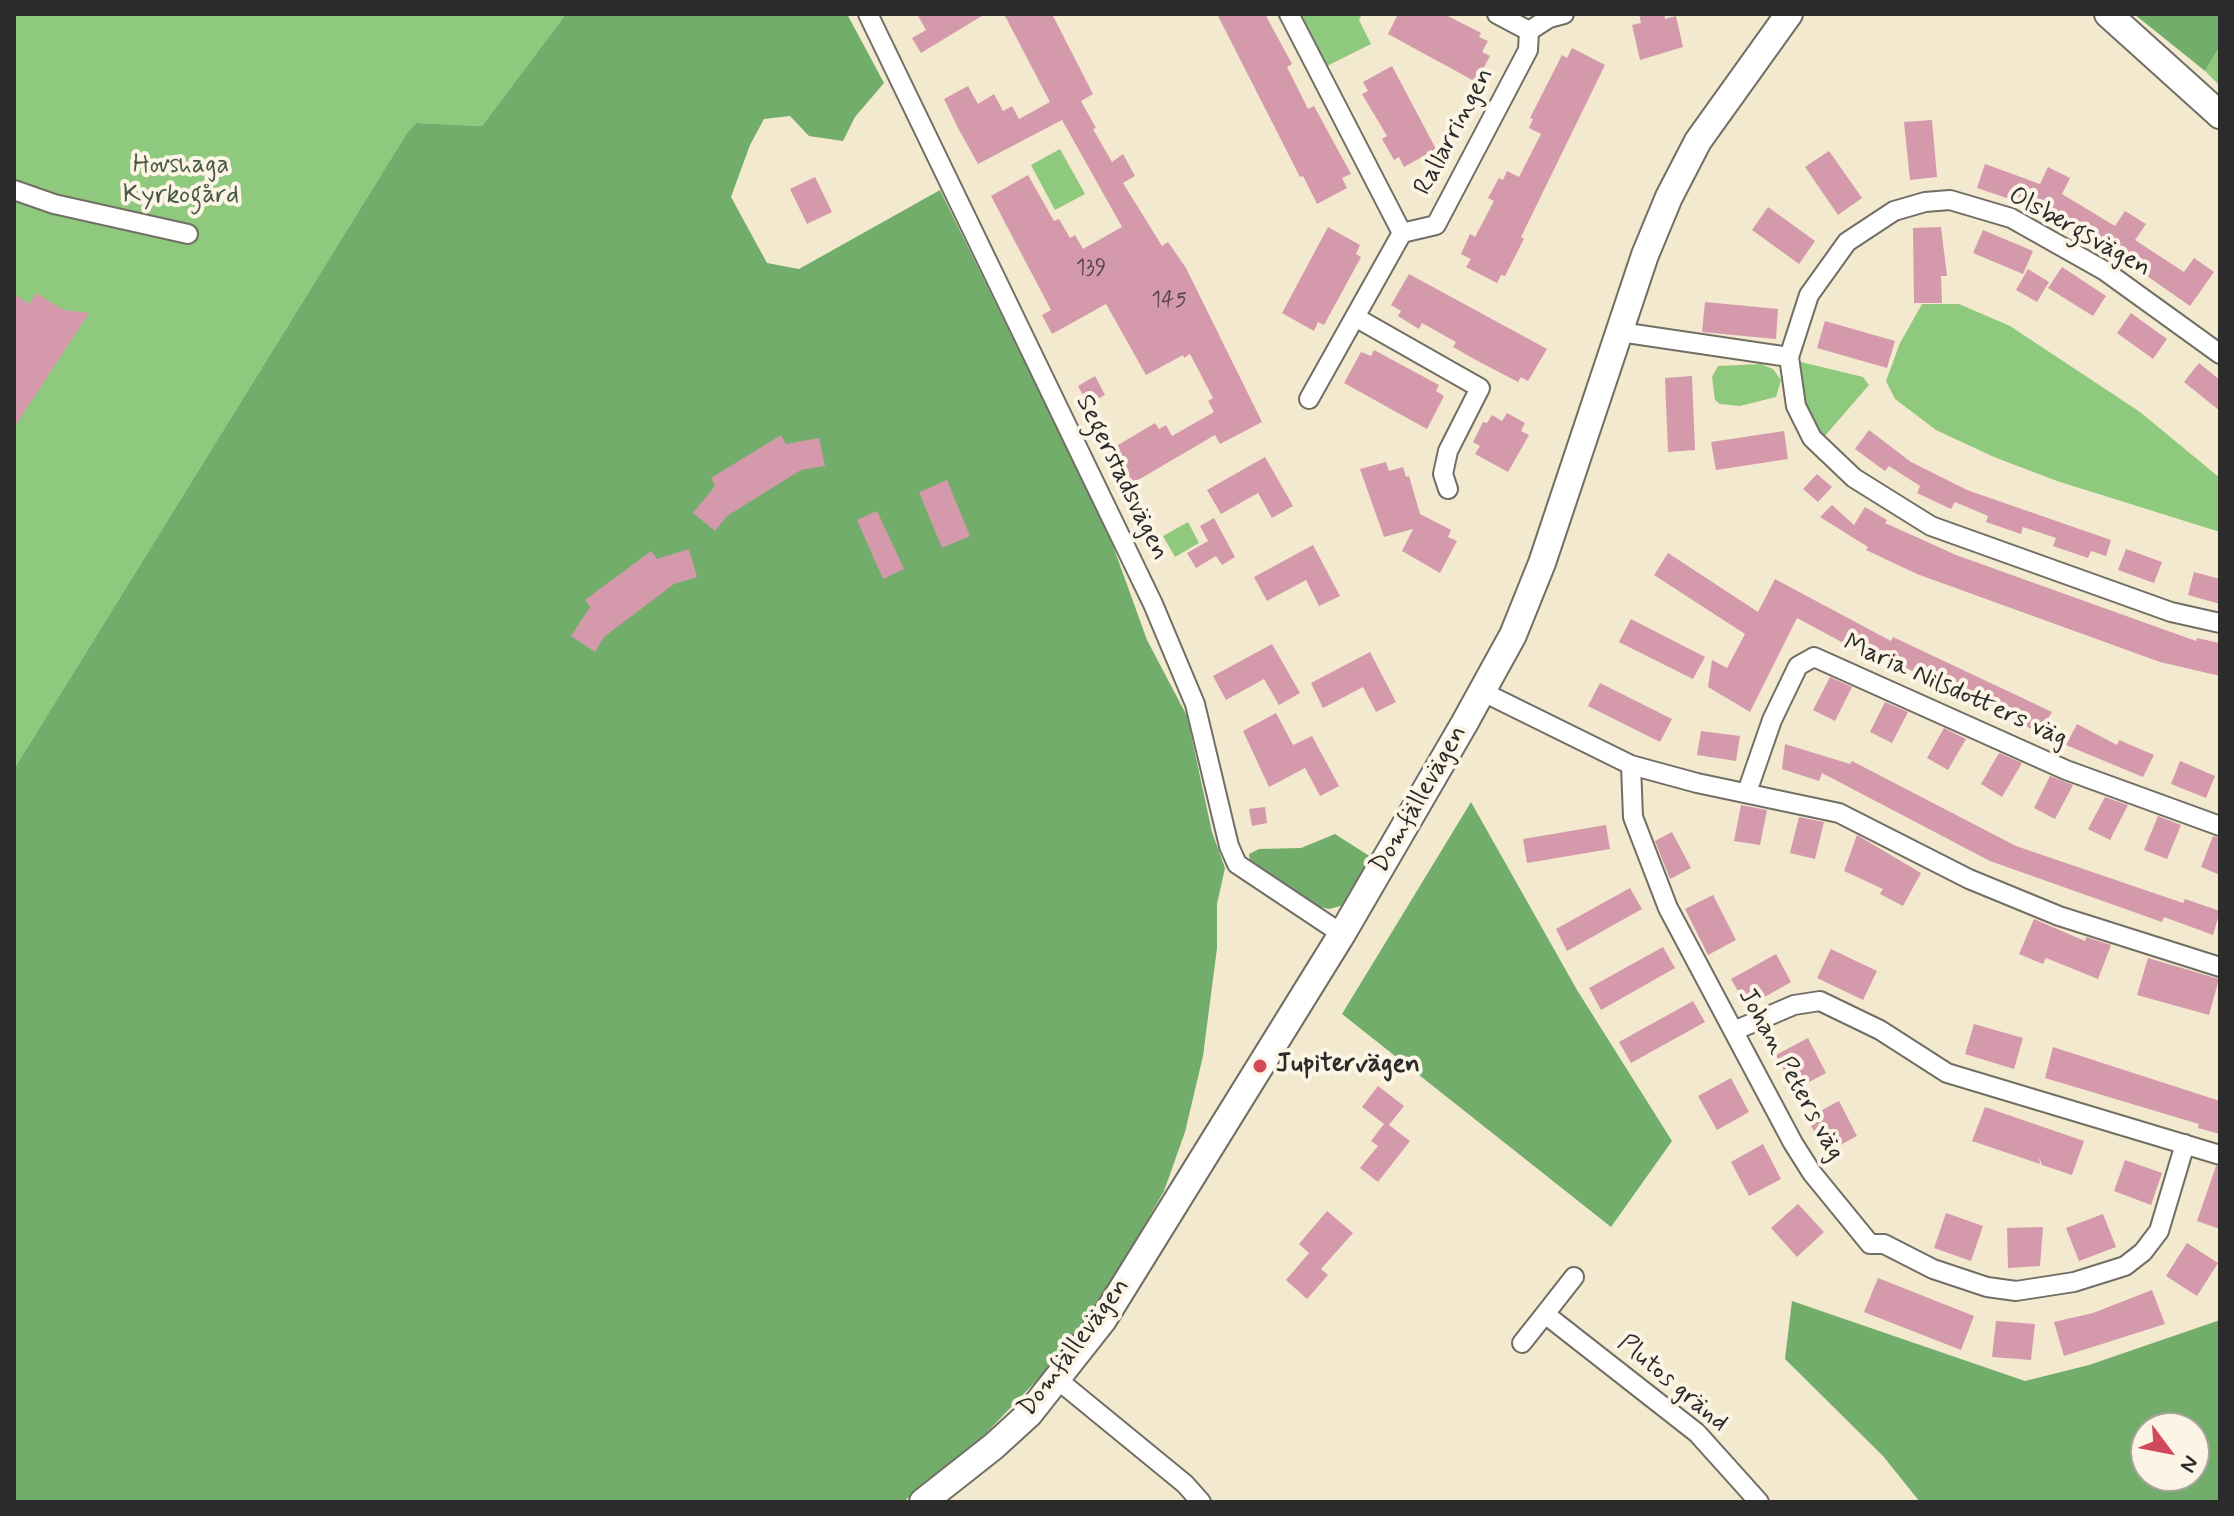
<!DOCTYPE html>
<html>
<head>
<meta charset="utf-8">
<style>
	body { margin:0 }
	#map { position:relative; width:2234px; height:1516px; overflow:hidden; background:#f3e9cf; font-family:Mynerve,sans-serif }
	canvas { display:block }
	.frame { position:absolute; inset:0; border:16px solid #2b2b2b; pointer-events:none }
	.north { position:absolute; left:2130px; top:1412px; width:80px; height:80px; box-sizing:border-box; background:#fcf5e5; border:2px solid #a8a49b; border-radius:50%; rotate:122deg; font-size:22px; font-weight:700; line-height:32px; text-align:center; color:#2b2b2b }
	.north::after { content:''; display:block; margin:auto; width:28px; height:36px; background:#d1495b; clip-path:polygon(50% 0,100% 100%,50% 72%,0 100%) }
</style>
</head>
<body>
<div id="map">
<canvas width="2234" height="1516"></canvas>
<div class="frame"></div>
<div class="north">N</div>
</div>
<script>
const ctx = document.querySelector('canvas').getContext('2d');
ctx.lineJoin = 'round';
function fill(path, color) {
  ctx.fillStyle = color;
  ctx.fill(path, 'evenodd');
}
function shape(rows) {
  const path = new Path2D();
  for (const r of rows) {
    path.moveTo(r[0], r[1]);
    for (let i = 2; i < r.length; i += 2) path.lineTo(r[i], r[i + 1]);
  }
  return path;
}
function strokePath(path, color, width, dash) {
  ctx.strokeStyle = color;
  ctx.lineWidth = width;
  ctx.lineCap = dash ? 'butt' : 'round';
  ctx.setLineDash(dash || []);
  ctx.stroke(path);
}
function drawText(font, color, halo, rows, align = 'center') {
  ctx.font = font + ' Mynerve,sans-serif';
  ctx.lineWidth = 8;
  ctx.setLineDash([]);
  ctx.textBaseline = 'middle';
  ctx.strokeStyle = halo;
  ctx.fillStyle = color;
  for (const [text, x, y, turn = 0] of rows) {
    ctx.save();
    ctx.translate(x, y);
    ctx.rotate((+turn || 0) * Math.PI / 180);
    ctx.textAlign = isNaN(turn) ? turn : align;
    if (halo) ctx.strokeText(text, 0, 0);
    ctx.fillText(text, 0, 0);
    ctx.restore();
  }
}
fill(shape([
	[14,14,566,14,482,126,416,123,407,133,14,769],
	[1301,14,1362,14,1359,20,1371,44,1327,66],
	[2220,46,2220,86,2205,71],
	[1060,149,1085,194,1055,210,1031,165],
	[1922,304,1959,304,2010,326,2140,412,2220,478,2220,532,2057,481,1994,457,1936,430,1895,399,1886,381,1900,343],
	[1801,362,1863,377,1869,385,1823,438,1808,417,1800,380],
	[1761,364,1773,369,1781,380,1776,397,1740,406,1720,404,1715,400,1712,377,1718,366],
	[1188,522,1199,543,1175,557,1163,536]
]), '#8ec97d');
fill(shape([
	[566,14,847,14,884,83,855,117,843,141,809,136,790,116,764,119,750,145,731,197,767,263,799,269,940,190,1108,532,1147,640,1187,716,1212,832,1225,868,1217,904,1217,948,1203,1056,1185,1132,1164,1191,1100,1302,1060,1356,970,1450,903,1502,14,1502,14,769,407,133,416,123,482,126],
	[2134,14,2220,14,2220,46,2205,71],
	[1471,802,1577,990,1672,1141,1611,1227,1342,1014],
	[1335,834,1371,857,1341,906,1329,909,1316,906,1250,861,1249,854,1259,849,1301,848],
	[1792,1301,2025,1381,2089,1365,2220,1320,2220,1502,1920,1502,1883,1456,1785,1359],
	[2194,1428,2194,1476,2146,1476,2146,1428]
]), '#72ad6c');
fill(shape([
	[917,14,985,14,921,53,912,38,926,30],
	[1004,14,1052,14,1093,94,1081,101,1096,128,1093,129,1112,162,1123,154,1135,176,1123,183,1162,246,1168,242,1186,268,1262,422,1220,444,1215,435,1133,483,1113,448,1155,423,1159,429,1166,425,1172,436,1214,412,1208,401,1213,398,1190,354,1184,358,1183,355,1146,375,1106,304,1052,334,1042,315,1051,310,991,196,1028,175,1054,221,1059,219,1070,238,1075,235,1083,249,1122,227,1062,120,978,164,959,130,944,99,968,86,978,104,994,94,1003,111,1012,106,1019,119,1050,102],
	[1217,14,1265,14,1292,64,1287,67,1308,109,1314,106,1351,174,1342,178,1347,188,1317,204,1303,176,1300,177],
	[1398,14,1444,14,1481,33,1479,37,1488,41,1482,52,1490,56,1476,82,1388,34],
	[1639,14,1664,14,1665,19,1676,16,1683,47,1640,60,1632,25,1641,23],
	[1572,48,1605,65,1521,237,1524,239,1505,276,1501,275,1497,283,1466,267,1471,259,1461,254,1470,234,1475,237,1494,201,1488,198,1499,178,1503,180,1507,171,1519,177,1541,134,1529,128,1533,119,1530,118,1562,55,1567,58],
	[1392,66,1436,149,1404,167,1399,157,1394,160,1382,139,1387,136,1362,94,1368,91,1363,82],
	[1932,120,1937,177,1910,180,1904,122],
	[1829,151,1862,198,1838,215,1805,167],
	[1985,164,2040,184,2048,167,2070,178,2062,194,2115,226,2125,211,2146,224,2135,240,2184,272,2194,258,2214,272,2190,306,2124,260,2042,210,1977,188],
	[815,177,832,212,807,224,790,189],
	[1768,207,1815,241,1799,264,1752,230],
	[1328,227,1360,245,1356,254,1361,257,1324,325,1318,322,1314,331,1282,313],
	[1941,227,1947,276,1941,276,1942,303,1914,303,1913,228],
	[1983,230,2033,251,2023,274,1973,253],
	[2062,267,2106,296,2093,316,2048,288],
	[2028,269,2049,282,2037,302,2016,290],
	[1409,274,1547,349,1528,381,1521,377,1518,382,1474,359,1453,347,1456,342,1422,323,1419,329,1398,316,1401,311,1391,305],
	[36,293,64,310,89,313,14,428,14,294,29,304],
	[1705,302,1778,309,1776,339,1702,332],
	[2131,313,2167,339,2153,359,2117,333],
	[1825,321,1895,341,1887,368,1817,348],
	[1374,350,1439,385,1436,391,1444,396,1427,429,1344,383,1361,352,1371,356],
	[2199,363,2220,380,2220,411,2184,382],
	[1095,376,1105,395,1088,404,1078,386],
	[1692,376,1695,450,1668,452,1665,378],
	[1507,413,1525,423,1521,431,1529,435,1508,472,1475,454,1480,446,1473,442,1483,422,1487,423,1492,415,1502,421],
	[1869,430,1911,462,1967,490,2111,540,2106,556,2091,551,2088,558,2053,546,2056,538,2023,527,2021,534,1986,522,1988,516,1955,502,1951,509,1917,493,1920,486,1889,466,1885,471,1855,449],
	[1784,431,1788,459,1716,470,1711,442],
	[781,435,786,444,819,438,825,466,801,470,727,516,715,531,693,513,715,486,711,478],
	[1265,457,1293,506,1272,518,1258,493,1221,514,1207,490],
	[1386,462,1389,471,1403,467,1406,477,1409,476,1420,514,1451,530,1448,537,1457,541,1440,573,1402,551,1413,529,1384,537,1360,469],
	[1817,474,1832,487,1818,502,1803,489],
	[947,480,970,536,942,548,919,492],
	[1832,505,1854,525,1865,507,1887,520,1885,523,1956,555,2196,641,2197,638,2220,643,2220,676,2160,662,1917,574,1866,550,1868,547,1820,517],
	[877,511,904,569,883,579,857,520],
	[1214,518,1235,557,1222,565,1216,556,1196,568,1187,553,1208,541,1200,526],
	[1313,545,1340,596,1319,606,1306,580,1267,601,1254,577],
	[689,549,697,577,674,584,604,637,595,652,571,636,590,607,585,600,651,551,657,559],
	[2126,549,2162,562,2154,583,2118,570],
	[1668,553,1758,612,1775,579,1891,641,1893,637,2052,712,2040,733,1871,651,1862,648,1860,652,1797,618,1750,712,1708,687,1712,660,1727,668,1745,634,1654,575],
	[2194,572,2220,579,2220,604,2188,595],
	[1631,619,1705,657,1693,679,1619,642],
	[1272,644,1300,693,1279,705,1264,679,1226,700,1213,676],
	[1370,652,1396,702,1376,712,1363,687,1323,708,1311,683],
	[1830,677,1852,687,1835,721,1813,710],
	[1600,683,1672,719,1660,742,1588,706],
	[1885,702,1908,712,1892,743,1870,732],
	[1276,713,1293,745,1312,736,1339,786,1320,796,1305,768,1269,787,1243,731],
	[2077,724,2117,745,2119,740,2154,755,2143,777,2066,745],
	[1944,728,1966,739,1948,770,1927,758],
	[1701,731,1740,736,1736,761,1697,755],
	[1785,744,1850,764,1852,761,2016,846,2183,903,2185,899,2220,911,2213,935,2164,917,2162,922,1990,861,1822,773,1819,781,1782,769],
	[1999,753,2022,763,2002,797,1981,784],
	[2180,761,2215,776,2206,798,2171,784],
	[2050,776,2073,785,2055,819,2034,808],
	[2105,797,2128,805,2110,840,2088,829],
	[1741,805,1767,810,1760,845,1734,841],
	[1265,807,1267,823,1252,826,1249,809],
	[2158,816,2181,825,2167,859,2144,850],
	[1799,817,1824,822,1815,859,1790,853],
	[1606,825,1610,849,1527,863,1523,839],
	[1672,832,1691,868,1670,879,1655,841],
	[1857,835,1921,873,1903,906,1880,894,1883,889,1844,871],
	[2213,836,2220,838,2220,875,2201,867],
	[1630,888,1642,909,1567,951,1556,929],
	[1713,895,1736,940,1708,955,1685,909],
	[2034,919,2085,941,2086,937,2111,945,2098,979,2046,958,2043,964,2019,954],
	[1663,947,1675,968,1601,1010,1589,988],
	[1831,949,1877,971,1863,1000,1817,978],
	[1776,954,1791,982,1747,1007,1731,979],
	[2148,958,2219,979,2209,1015,2137,995],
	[1693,1001,1705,1022,1631,1063,1619,1042],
	[1974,1024,2023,1038,2014,1069,1965,1054],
	[1808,1038,1826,1073,1794,1090,1776,1055],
	[2053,1047,2220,1101,2220,1134,2198,1128,2199,1124,2045,1078],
	[1731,1078,1749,1112,1717,1130,1698,1096],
	[1378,1086,1404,1106,1389,1125,1410,1141,1378,1182,1360,1168,1378,1146,1371,1141,1384,1124,1362,1107],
	[1839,1101,1857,1136,1825,1153,1807,1118],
	[1985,1107,2084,1141,2072,1175,2042,1165,2039,1157,2040,1164,1972,1141],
	[1763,1144,1781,1179,1749,1196,1731,1162],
	[2125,1160,2162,1173,2151,1205,2114,1191],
	[2216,1166,2220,1167,2220,1229,2197,1221],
	[1798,1204,1824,1232,1797,1257,1771,1228],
	[1327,1211,1353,1233,1321,1269,1328,1275,1307,1299,1286,1280,1309,1253,1299,1244],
	[1946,1213,1983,1226,1971,1261,1934,1248],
	[2103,1214,2116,1247,2079,1261,2066,1228],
	[2043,1227,2040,1266,2008,1268,2007,1228],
	[2187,1243,2218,1263,2197,1296,2166,1276],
	[1878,1278,1974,1316,1961,1350,1864,1312],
	[2152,1290,2165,1324,2064,1356,2054,1322,2093,1313],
	[1996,1321,2035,1324,2031,1360,1992,1357]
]), '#d599ac');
const street = shape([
	[868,14,1153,604,1195,704,1229,846,1237,864,1342,934],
	[1289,14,1402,233,1436,225,1528,50,1529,31,1497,14],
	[1529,31,1549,18,1564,14],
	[14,190,54,204,188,234],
	[1355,317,1480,388,1448,451,1443,474,1448,489],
	[1620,332,1789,357],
	[2220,354,2105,271,2011,218,1950,200,1925,202,1894,211,1847,242,1809,295,1789,357,1796,406,1812,438,1854,478,1931,526,2171,612,2220,623],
	[1309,399,1402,233],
	[1483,692,1631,765,1697,783,1839,813,1969,879,2059,916,2220,967],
	[1631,765,1633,817,1668,908,1793,1143,1812,1173,1870,1244,1884,1244,1933,1269,1987,1287,2016,1291,2074,1282,2125,1266,2143,1252,2159,1231,2185,1144],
	[1747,792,1772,720,1798,666,1814,657,2066,770,2220,826],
	[1736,1030,1794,1005,1820,1001,1880,1030,1947,1073,2220,1155],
	[1574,1277,1545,1314,1697,1433,1759,1502],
	[1522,1343,1545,1314],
	[1058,1380,1185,1484,1201,1502]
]);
const secondary = shape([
	[2108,14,2220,115],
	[923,1502,994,1446,1029,1414,1103,1320,1342,934,1464,724,1513,635,1542,563,1645,255,1669,197,1698,141,1789,14]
]);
strokePath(street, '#716e64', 22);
strokePath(secondary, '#716e64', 30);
strokePath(street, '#fff', 18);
strokePath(secondary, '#fff', 26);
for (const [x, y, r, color] of [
	[1260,1066,8,"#d1495b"]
]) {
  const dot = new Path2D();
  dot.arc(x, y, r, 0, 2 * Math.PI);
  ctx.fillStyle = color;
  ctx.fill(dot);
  strokePath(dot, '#fcf5e5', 3);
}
drawText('22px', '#56464b', null, [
	["139",1091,269],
	["145",1169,301]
]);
drawText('26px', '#2b2b2b', '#fcf5e5', [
	["Rallarringen",1455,132,-62],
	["Olsbergsvägen",2079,233,29],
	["Segerstadsvägen",1121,478,64],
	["Maria Nilsdotters väg",1955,692,24],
	["Domfällevägen",1420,800,-60],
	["Johan Peters väg",1790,1075,61],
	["Domfällevägen",1075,1348,-53],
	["Plutos gränd",1672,1384,40]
]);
drawText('26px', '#495a44', '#fcf5e5', [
	["Hovshaga",181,167],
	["Kyrkogård",181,197]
]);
drawText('bold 26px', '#2b2b2b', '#fcf5e5', [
	["Jupitervägen",1276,1066]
], 'left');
</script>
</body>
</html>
